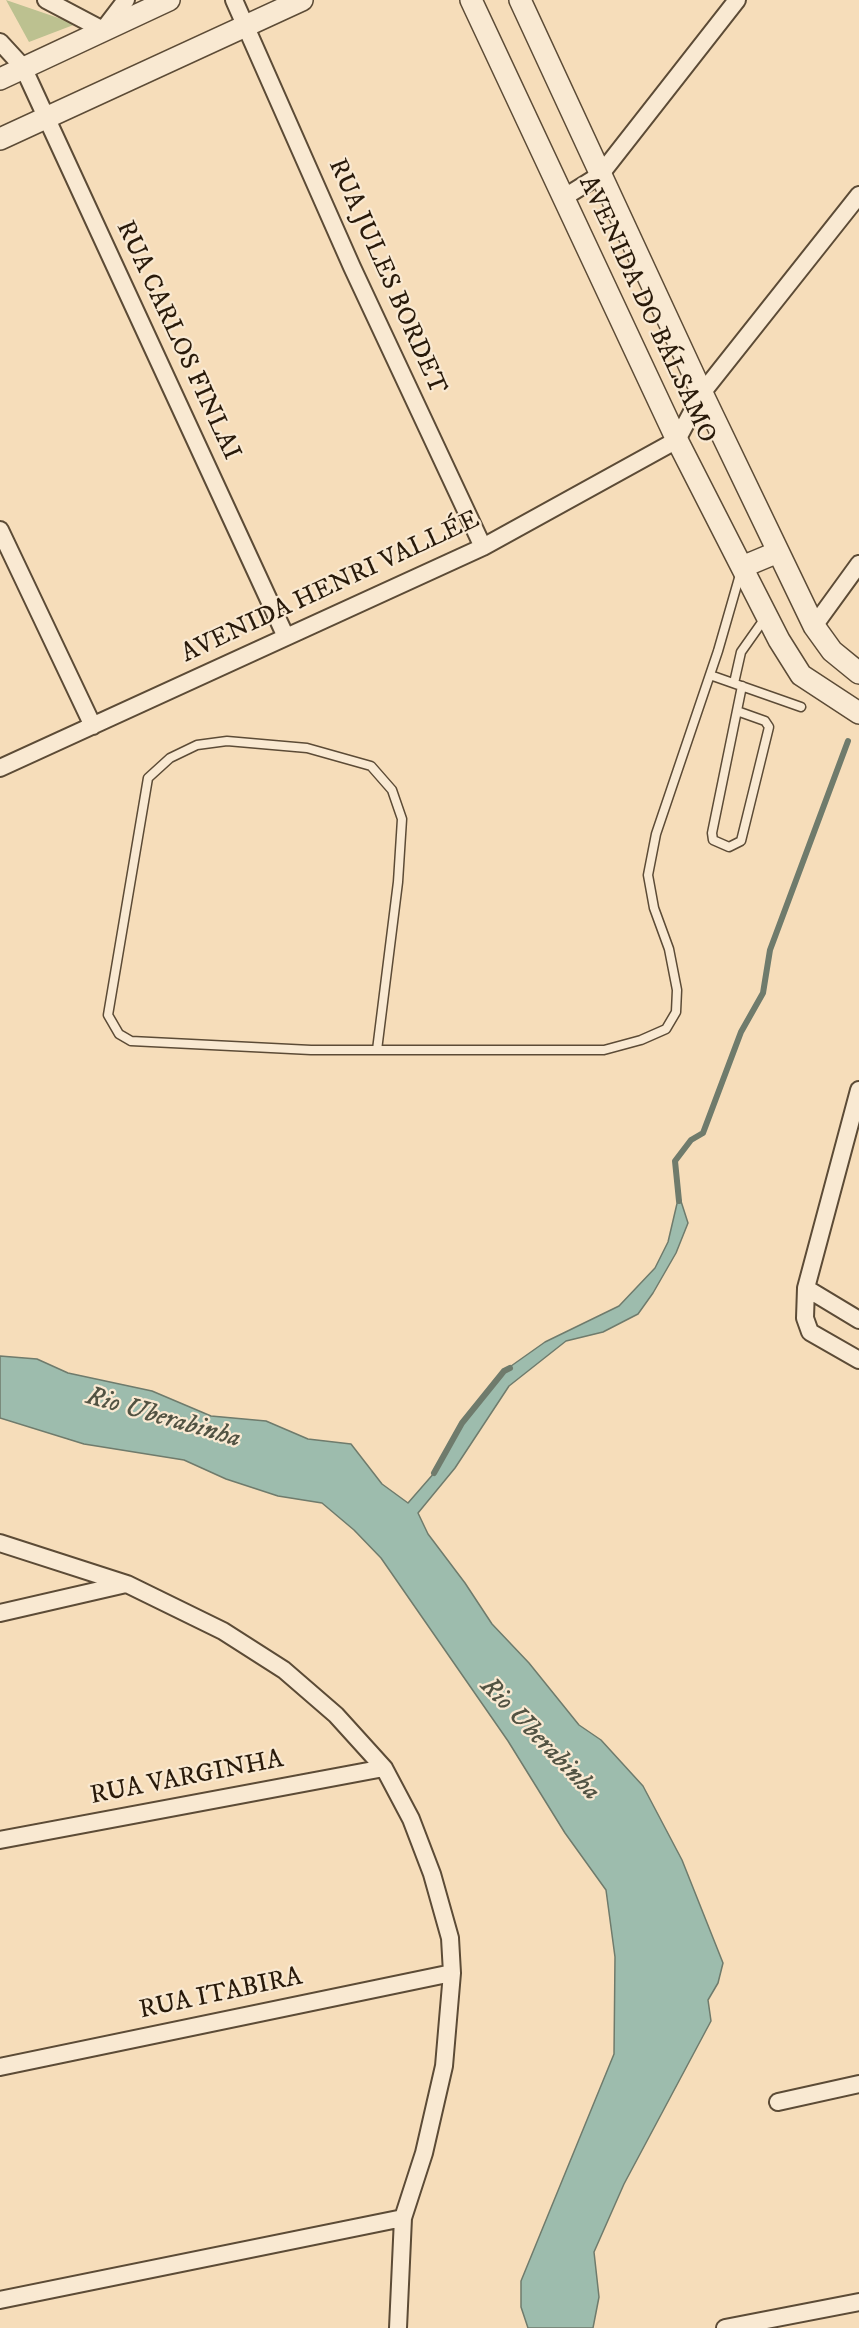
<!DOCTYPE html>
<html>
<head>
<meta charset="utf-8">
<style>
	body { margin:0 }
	canvas { display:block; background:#f6ddba }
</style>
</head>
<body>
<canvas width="859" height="2328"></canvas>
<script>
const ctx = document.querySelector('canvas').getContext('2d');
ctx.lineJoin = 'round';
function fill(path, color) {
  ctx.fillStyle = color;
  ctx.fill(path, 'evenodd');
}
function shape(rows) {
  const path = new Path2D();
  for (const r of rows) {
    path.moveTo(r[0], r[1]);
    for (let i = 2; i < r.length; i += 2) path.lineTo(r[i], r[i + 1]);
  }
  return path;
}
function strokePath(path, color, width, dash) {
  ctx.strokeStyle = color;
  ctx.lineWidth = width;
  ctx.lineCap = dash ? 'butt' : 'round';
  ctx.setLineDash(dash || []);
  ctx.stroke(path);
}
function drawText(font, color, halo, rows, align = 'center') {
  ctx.font = font + ' "IM FELL DW Pica",serif';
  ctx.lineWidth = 4.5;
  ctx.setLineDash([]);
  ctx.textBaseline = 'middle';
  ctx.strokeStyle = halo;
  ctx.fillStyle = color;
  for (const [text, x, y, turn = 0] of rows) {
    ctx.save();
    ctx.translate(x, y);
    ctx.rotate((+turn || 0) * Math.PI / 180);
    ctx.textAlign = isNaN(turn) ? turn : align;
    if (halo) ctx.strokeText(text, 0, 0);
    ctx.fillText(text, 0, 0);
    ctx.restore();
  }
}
fill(shape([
	[6,0,76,24,29,42]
]), '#bcc190');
const water = shape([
	[679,1195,688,1223,676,1253,653,1293,638,1314,603,1332,566,1341,509,1386,455,1468,418,1513,428,1534,465,1583,492,1624,529,1663,579,1725,601,1740,643,1786,682,1860,723,1963,718,1983,708,2000,711,2021,624,2184,594,2252,599,2297,593,2328,528,2328,521,2307,521,2281,614,2054,615,1957,606,1890,565,1833,508,1741,381,1558,354,1530,322,1503,278,1496,226,1479,184,1460,84,1444,0,1418,0,1356,37,1359,68,1373,152,1391,211,1416,266,1421,308,1439,351,1444,382,1484,408,1503,435,1472,462,1423,504,1371,545,1342,619,1306,655,1268,668,1242,679,1195]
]);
fill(water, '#9dbcad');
strokePath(water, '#6f7b6c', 1.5);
strokePath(shape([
	[679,1201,675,1161,691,1140,703,1133,741,1032,763,993,770,950,848,741],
	[434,1473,462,1423,504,1371,510,1368]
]), '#6f7b6c', 6);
const service = shape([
	[710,675,801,707],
	[734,683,741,652,765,618],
	[737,711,765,721,769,727,741,841,729,847,713,840,712,833,742,686],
	[377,1050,398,882,402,819,392,790,371,766,307,748,227,741,197,745,170,758,148,778,108,1015,119,1034,131,1041,311,1050,604,1050,641,1040,666,1029,676,1012,677,990,669,949,654,908,648,875,656,834,718,651,741,571]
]);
const minor = shape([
	[46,0,103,30,126,0],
	[234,0,352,267,483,547],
	[0,42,23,67,286,637],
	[563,198,600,175,737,0],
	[0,530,93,726],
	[814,626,859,564],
	[0,768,483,547,677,440,702,393,859,195],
	[859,1090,806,1288,805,1318,810,1332,859,1360],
	[806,1288,859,1320],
	[0,1543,127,1584,223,1631,284,1670,336,1715,384,1768,411,1819,432,1874,450,1938,452,1973,444,2066,424,2153,403,2218,398,2328],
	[0,1613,126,1584],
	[0,1840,384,1768],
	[0,2067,452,1973],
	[778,2102,859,2084],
	[0,2300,403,2218],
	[725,2328,859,2302]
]);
const tertiary = shape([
	[471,0,677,440,779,640,801,675,859,713],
	[520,0,702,393,814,626,832,651,859,673],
	[0,79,169,0],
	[0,139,302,0],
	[742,567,778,552]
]);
strokePath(service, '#5c4b36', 11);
strokePath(minor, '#5c4b36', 20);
strokePath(tertiary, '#5c4b36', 24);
strokePath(service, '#f9e9d2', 8);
strokePath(minor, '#f9e9d2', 16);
strokePath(tertiary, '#f9e9d2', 21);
drawText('26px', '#291a0a', '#f9e9d2', [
	["RUA JULES BORDET",386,277,66],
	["AVENIDA DO BÁLSAMO",646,310,65],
	["RUA CARLOS FINLAI",177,341,65],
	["AVENIDA HENRI VALLÉE",331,588,-25],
	["RUA VARGINHA",187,1779,-11],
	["RUA ITABIRA",221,1995,-12]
]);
drawText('italic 27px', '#525343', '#f9e9d2', [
	["Rio Uberabinha",163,1419,16],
	["Rio Uberabinha",539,1740,46]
]);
</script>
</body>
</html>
